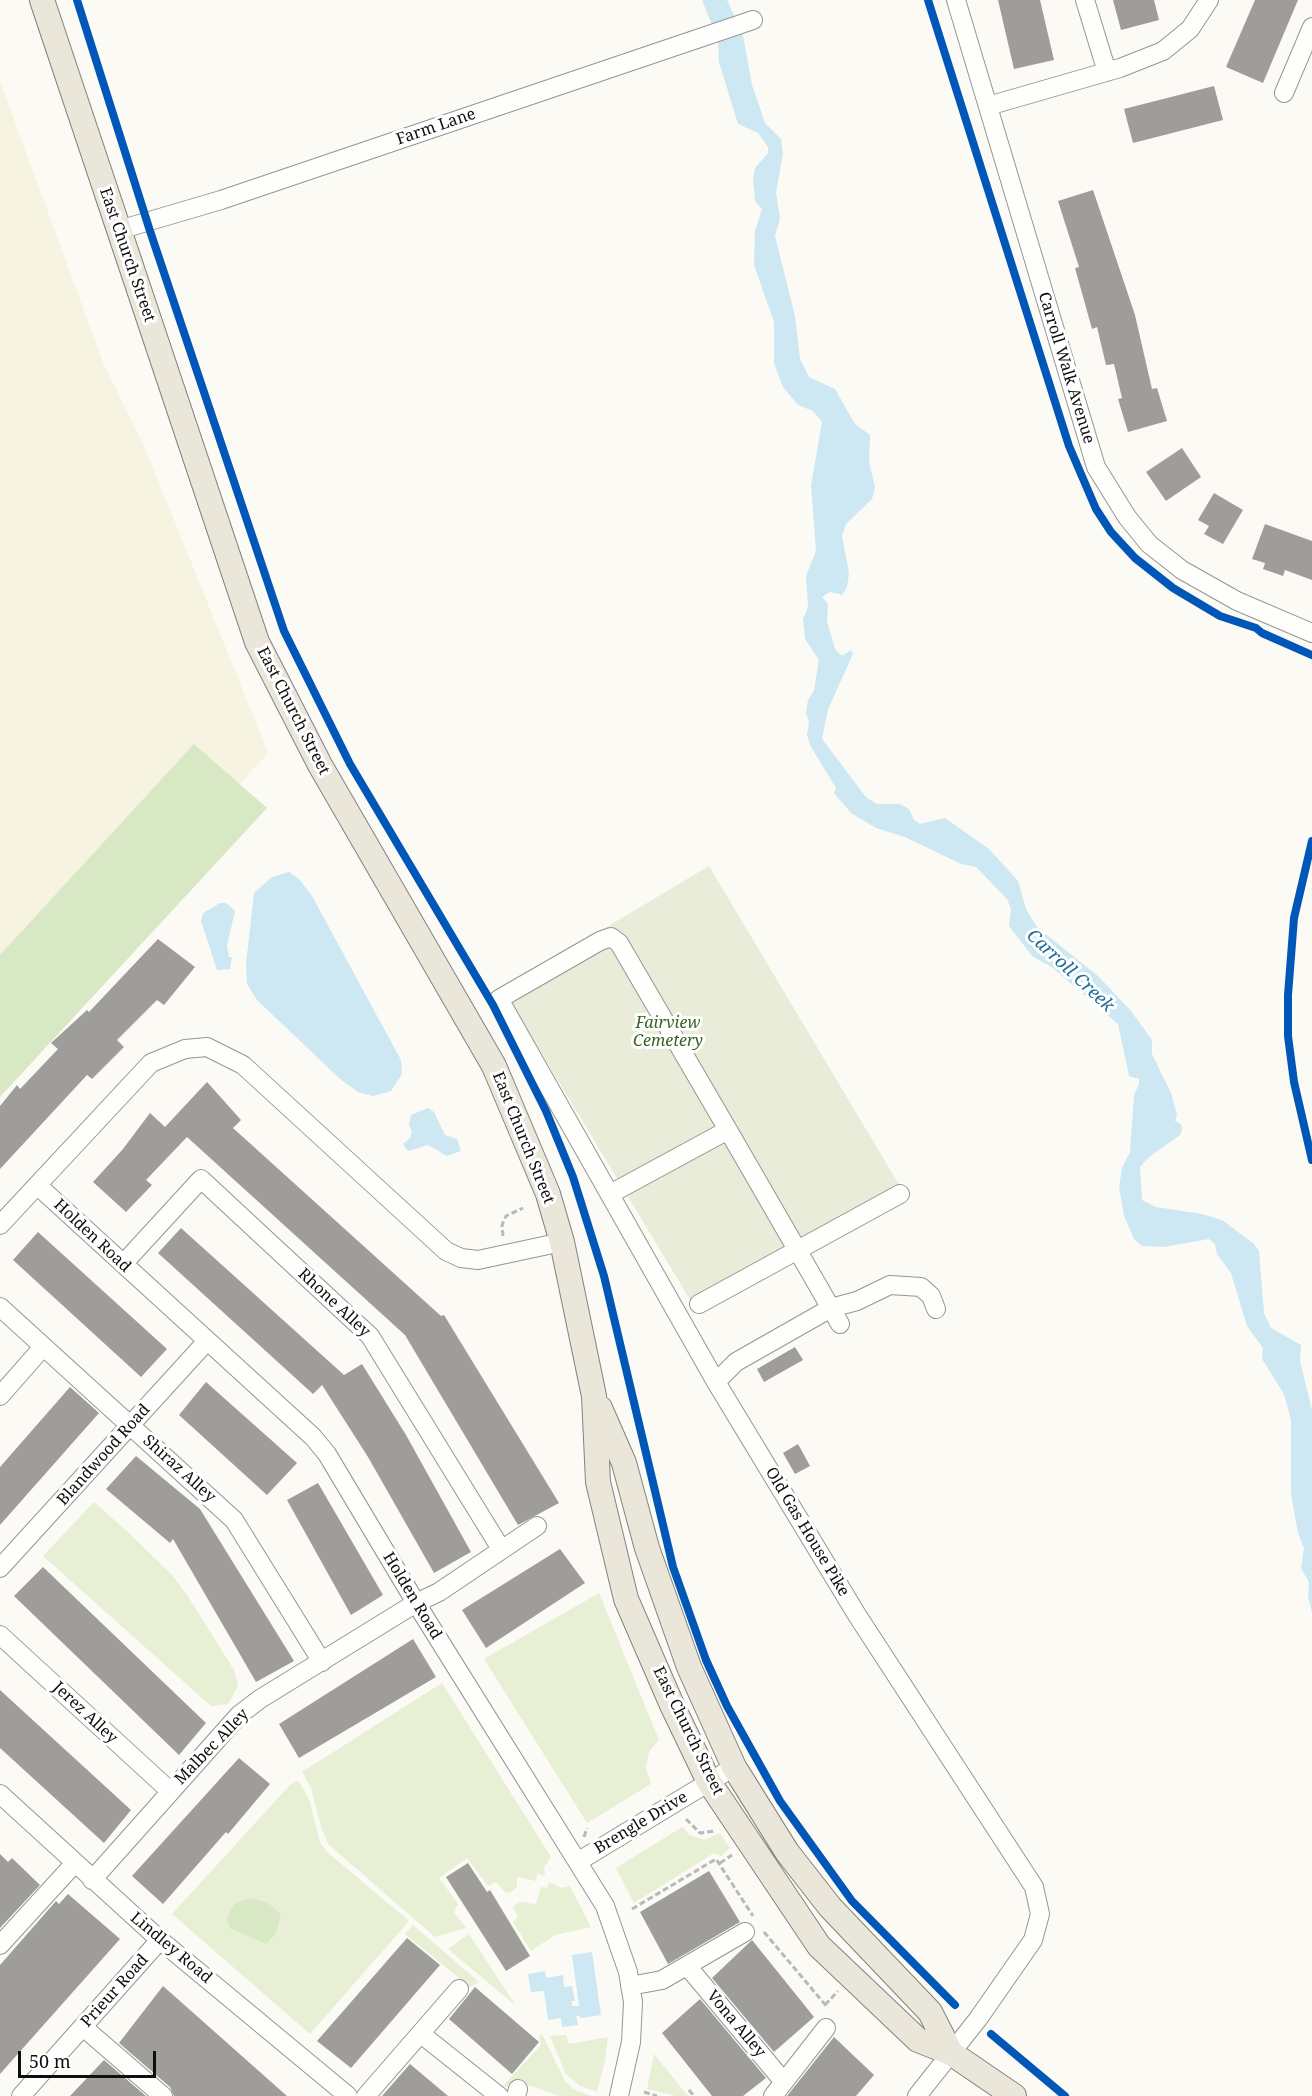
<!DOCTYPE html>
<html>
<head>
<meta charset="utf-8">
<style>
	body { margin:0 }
	#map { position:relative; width:1312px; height:2096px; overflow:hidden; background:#fbfaf4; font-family:"Noto Serif",serif }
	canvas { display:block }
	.scale { position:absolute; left:18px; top:2051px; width:138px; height:27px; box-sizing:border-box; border:3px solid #0f0f0f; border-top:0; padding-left:8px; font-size:18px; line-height:21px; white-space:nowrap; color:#0f0f0f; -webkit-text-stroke:4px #fff; paint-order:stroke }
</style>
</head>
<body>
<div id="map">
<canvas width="1312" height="2096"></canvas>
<div class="scale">50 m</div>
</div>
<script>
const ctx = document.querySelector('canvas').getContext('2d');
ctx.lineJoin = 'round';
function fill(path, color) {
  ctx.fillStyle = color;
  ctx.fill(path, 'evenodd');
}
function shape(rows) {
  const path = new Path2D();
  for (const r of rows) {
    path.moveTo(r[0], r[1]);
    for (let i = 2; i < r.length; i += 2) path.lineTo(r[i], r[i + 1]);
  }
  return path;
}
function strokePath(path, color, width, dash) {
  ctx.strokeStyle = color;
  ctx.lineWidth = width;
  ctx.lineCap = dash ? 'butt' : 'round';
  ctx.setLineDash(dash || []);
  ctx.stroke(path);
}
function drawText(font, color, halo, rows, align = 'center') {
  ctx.font = font + ' "Noto Serif",serif';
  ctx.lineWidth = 6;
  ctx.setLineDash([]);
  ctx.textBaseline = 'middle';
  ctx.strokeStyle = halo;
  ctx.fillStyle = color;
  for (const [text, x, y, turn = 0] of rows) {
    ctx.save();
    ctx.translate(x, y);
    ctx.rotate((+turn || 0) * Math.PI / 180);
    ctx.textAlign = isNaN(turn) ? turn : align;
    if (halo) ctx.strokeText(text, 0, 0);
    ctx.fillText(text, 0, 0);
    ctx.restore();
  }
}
fill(shape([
	[0,81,104,365,146,450,268,753,0,1048]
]), '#f7f3e1');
fill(shape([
	[94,1502,130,1534,173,1576,189,1598,234,1670,238,1686,228,1704,211,1706,43,1556],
	[599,1593,659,1740,649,1752,646,1768,651,1784,587,1823,484,1659],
	[442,1683,551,1857,544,1867,545,1876,537,1874,536,1881,517,1877,517,1887,510,1893,505,1892,496,1882,488,1886,467,1858,439,1878,458,1904,454,1912,466,1928,435,1937,328,1844,321,1827,311,1788,302,1772],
	[298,1780,309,1799,320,1842,326,1851,409,1921,310,2034,172,1914,290,1785],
	[682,1827,690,1835,704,1840,720,1833,730,1848,721,1856,714,1853,634,1903,616,1868],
	[549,1882,562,1888,570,1886,591,1927,555,1935,531,1951,513,1922,518,1917,513,1906,520,1902,536,1904,541,1887,547,1888],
	[413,1925,479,1982,470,1987,405,1934],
	[469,1934,516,2006,448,1949],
	[542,2034,565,2081,573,2089,591,2096,559,2096,514,2080,507,2087,501,2088,541,2045,539,2036],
	[566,2035,569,2044,608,2037,605,2061,597,2092,580,2086,566,2074,550,2036],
	[654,2054,688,2096,676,2096,647,2089]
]), '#e7f0d5');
fill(shape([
	[194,744,267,808,0,1097,0,955],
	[251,1898,268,1903,281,1915,276,1933,266,1944,230,1928,227,1917,235,1903]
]), '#d8e7c4');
fill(shape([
	[709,866,907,1198,698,1313,503,989]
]), '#e8ecd9');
fill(shape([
	[702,0,727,0,743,35,752,85,765,123,781,139,783,153,776,193,780,219,775,236,795,316,800,359,809,377,835,389,855,424,870,435,869,462,875,487,872,499,846,524,842,536,849,573,847,587,842,595,830,592,822,597,828,604,827,621,835,649,842,656,851,650,853,654,828,709,822,739,866,797,877,804,900,804,909,809,914,820,920,824,945,818,989,849,1018,881,1026,909,1037,927,1098,976,1131,1011,1152,1040,1152,1054,1171,1093,1177,1115,1175,1121,1181,1124,1182,1130,1180,1135,1149,1157,1140,1167,1142,1200,1156,1207,1202,1214,1222,1220,1254,1244,1259,1251,1264,1313,1271,1328,1301,1345,1300,1361,1312,1410,1312,1612,1308,1597,1309,1582,1301,1568,1304,1548,1298,1533,1291,1494,1291,1420,1284,1394,1262,1359,1263,1348,1247,1326,1231,1273,1217,1254,1215,1244,1209,1239,1164,1247,1142,1246,1134,1239,1124,1216,1119,1187,1122,1168,1130,1152,1134,1095,1139,1084,1139,1079,1129,1076,1118,1024,1053,968,1032,956,1009,926,1011,909,1007,899,976,867,961,864,905,837,876,828,851,813,834,793,836,788,811,747,807,735,809,722,806,713,808,700,814,690,819,660,805,639,803,619,808,607,806,576,816,551,811,485,822,422,813,411,798,405,783,387,774,363,774,322,754,265,755,231,762,209,755,201,753,180,755,168,768,153,768,147,758,133,738,124,719,62,718,40],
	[289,872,299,879,312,896,401,1060,402,1074,391,1091,373,1096,358,1092,340,1079,257,1000,247,984,246,964,254,893,272,877],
	[220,903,226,903,235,911,227,946,229,957,232,957,230,969,217,970,201,921,203,913],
	[428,1108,434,1112,445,1135,457,1139,461,1151,447,1156,428,1145,408,1151,403,1144,410,1138,412,1131,409,1125,411,1115],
	[592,1952,601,2015,582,2018,576,2015,578,2025,562,2027,561,2018,548,2020,544,1991,531,1992,528,1974,545,1971,546,1978,563,1975,564,1987,572,1986,575,2001,572,2001,572,2006,579,2006,572,1955]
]), '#cde8f3');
fill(shape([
	[998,0,1040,0,1054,60,1014,69],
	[1113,0,1154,0,1159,20,1121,30],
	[1255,0,1298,0,1263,83,1226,67],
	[1214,86,1223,120,1133,143,1124,109],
	[1093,190,1135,315,1152,389,1157,388,1167,421,1128,432,1118,399,1122,398,1114,364,1106,365,1097,327,1092,329,1075,268,1079,267,1058,201],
	[1182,448,1201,477,1166,501,1146,472],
	[1214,493,1243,510,1223,544,1204,534,1209,526,1198,520],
	[1265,524,1312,541,1312,580,1285,570,1283,576,1263,569,1265,563,1252,559],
	[158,939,195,967,164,1005,157,1000,117,1040,124,1047,92,1079,87,1075,0,1169,0,1106,17,1085,20,1089,58,1049,51,1043,87,1010,89,1012],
	[207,1082,241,1120,233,1128,441,1316,444,1315,559,1503,518,1525,405,1335,187,1137,146,1180,152,1185,126,1212,93,1182,123,1149,150,1113,165,1127],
	[181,1228,344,1375,362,1364,406,1435,471,1552,434,1573,368,1457,322,1385,313,1394,158,1253],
	[38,1232,167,1349,141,1377,13,1260],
	[795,1347,803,1360,764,1382,757,1369],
	[206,1382,297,1463,267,1495,179,1415],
	[70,1387,99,1413,0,1525,0,1467],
	[798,1444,810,1466,795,1474,783,1453],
	[136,1456,200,1509,294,1661,256,1682,173,1539,170,1543,106,1489],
	[318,1483,383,1595,351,1615,287,1500],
	[560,1549,585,1583,486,1648,462,1610],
	[43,1567,206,1723,179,1755,14,1596],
	[413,1639,436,1677,299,1758,279,1724],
	[0,1690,131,1810,104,1843,0,1748],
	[239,1758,270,1784,228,1834,226,1832,163,1904,132,1876],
	[0,1854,8,1862,12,1858,40,1885,0,1928],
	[468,1863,487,1892,490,1890,530,1956,506,1971,446,1877],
	[709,1871,740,1922,668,1964,640,1912],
	[68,1894,120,1939,0,2074,0,1965,56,1901,59,1904],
	[407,1938,440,1965,351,2068,317,2041],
	[752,1940,814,2017,774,2052,712,1978],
	[163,1986,287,2096,174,2096,170,2087,119,2043],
	[475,1987,539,2042,512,2074,449,2019],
	[700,1999,766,2078,743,2096,712,2096,662,2033],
	[834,2037,874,2075,856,2096,787,2096],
	[104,2060,146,2096,70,2096],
	[410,2064,448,2096,382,2096]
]), '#9f9d9a');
const minor = shape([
	[956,0,1096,467,1127,517,1149,544,1182,570,1237,601,1312,633],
	[1085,0,1107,72],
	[1284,93,1312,27],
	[988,106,1120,68,1163,51,1190,29,1209,0],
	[119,230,221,200,753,20],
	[728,1130,840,1324],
	[37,1185,313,1437,327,1454,416,1603,605,1906,628,1972,633,2002,631,2042,619,2096],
	[610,1194,728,1130,619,943,611,937,600,941,499,999,716,1382,857,1615,1034,1887,1040,1914,1033,1940,978,2019,917,2096],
	[0,1225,151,1063,185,1049,207,1047,243,1065,446,1251,461,1258,478,1260,562,1242],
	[123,1264,201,1179,370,1336,501,1549],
	[699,1304,900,1194],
	[0,1307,234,1520,322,1662],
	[716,1382,736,1362,831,1308,857,1301,890,1285,921,1287,931,1296,936,1309],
	[0,1396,43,1347],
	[0,1568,207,1341],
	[0,1635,170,1791],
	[0,1794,160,1940,348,2096],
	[579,1861,734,1767],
	[92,1880,239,1715,260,1699,416,1603,439,1592,537,1526],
	[0,1945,74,1864],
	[688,1967,784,2082],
	[630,1986,662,1980,745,1932],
	[83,2027,163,2096],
	[421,2034,499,2096],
	[21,2096,160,1940],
	[366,2096,459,1989],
	[516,2096,518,2089],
	[773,2096,826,2028]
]);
const major = shape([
	[42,0,257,642,320,765,494,1066,548,1194,562,1242,594,1396,598,1482,626,1599,672,1705,709,1782,819,1946,918,2040,951,2053,1014,2096],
	[600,1408,624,1463,647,1548,689,1667,734,1767,787,1852,830,1907,930,2012,951,2053]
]);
strokePath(minor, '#959592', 20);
strokePath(major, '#83827f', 26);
strokePath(shape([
	[503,1236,502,1225,506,1216,523,1208],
	[686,1819,700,1833,716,1831],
	[584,1837,587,1828],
	[720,1863,732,1855],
	[632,1909,716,1859,753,1916],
	[764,1932,828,2008],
	[825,2005,838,1991],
	[689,2090,694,2096],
	[644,2092,657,2096]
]), '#b9b9b8', 3, [6, 3]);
strokePath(minor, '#fefefd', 18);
strokePath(major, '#ebe6da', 24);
strokePath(shape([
	[77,0,150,231,284,631,350,764,493,1005,546,1111,573,1177,604,1276,673,1567,706,1660,727,1706,780,1801,852,1901,955,2005],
	[928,0,1069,446,1096,509,1111,532,1135,558,1173,588,1220,616,1256,628,1262,633,1312,655],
	[1312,841,1294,918,1288,995,1288,1036,1294,1082,1312,1160],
	[991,2034,1065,2096]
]), '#0057b8', 8);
drawText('16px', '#0f0f0f', '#fff', [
	["Farm Lane",436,127,-19],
	["East Church Street",127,255,71],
	["Carroll Walk Avenue",1066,368,73],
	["East Church Street",293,711,63],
	["East Church Street",523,1138,68],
	["Holden Road",92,1236,43],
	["Rhone Alley",334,1303,43],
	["Blandwood Road",104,1455,-48],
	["Shiraz Alley",179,1469,42],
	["Old Gas House Pike",807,1532,59],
	["Holden Road",412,1596,59],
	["Jerez Alley",85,1713,43],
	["East Church Street",688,1731,64],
	["Malbec Alley",212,1747,-46],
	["Brengle Drive",641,1823,-31],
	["Lindley Road",171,1948,40],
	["Prieur Road",115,1991,-48],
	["Vona Alley",736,2024,50]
]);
drawText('italic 16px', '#346322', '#fff', [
	["Fairview",668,1023],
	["Cemetery",668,1041]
]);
drawText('italic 18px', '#1e6d9a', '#fff', [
	["Carroll Creek",1070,971,43]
]);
</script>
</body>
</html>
